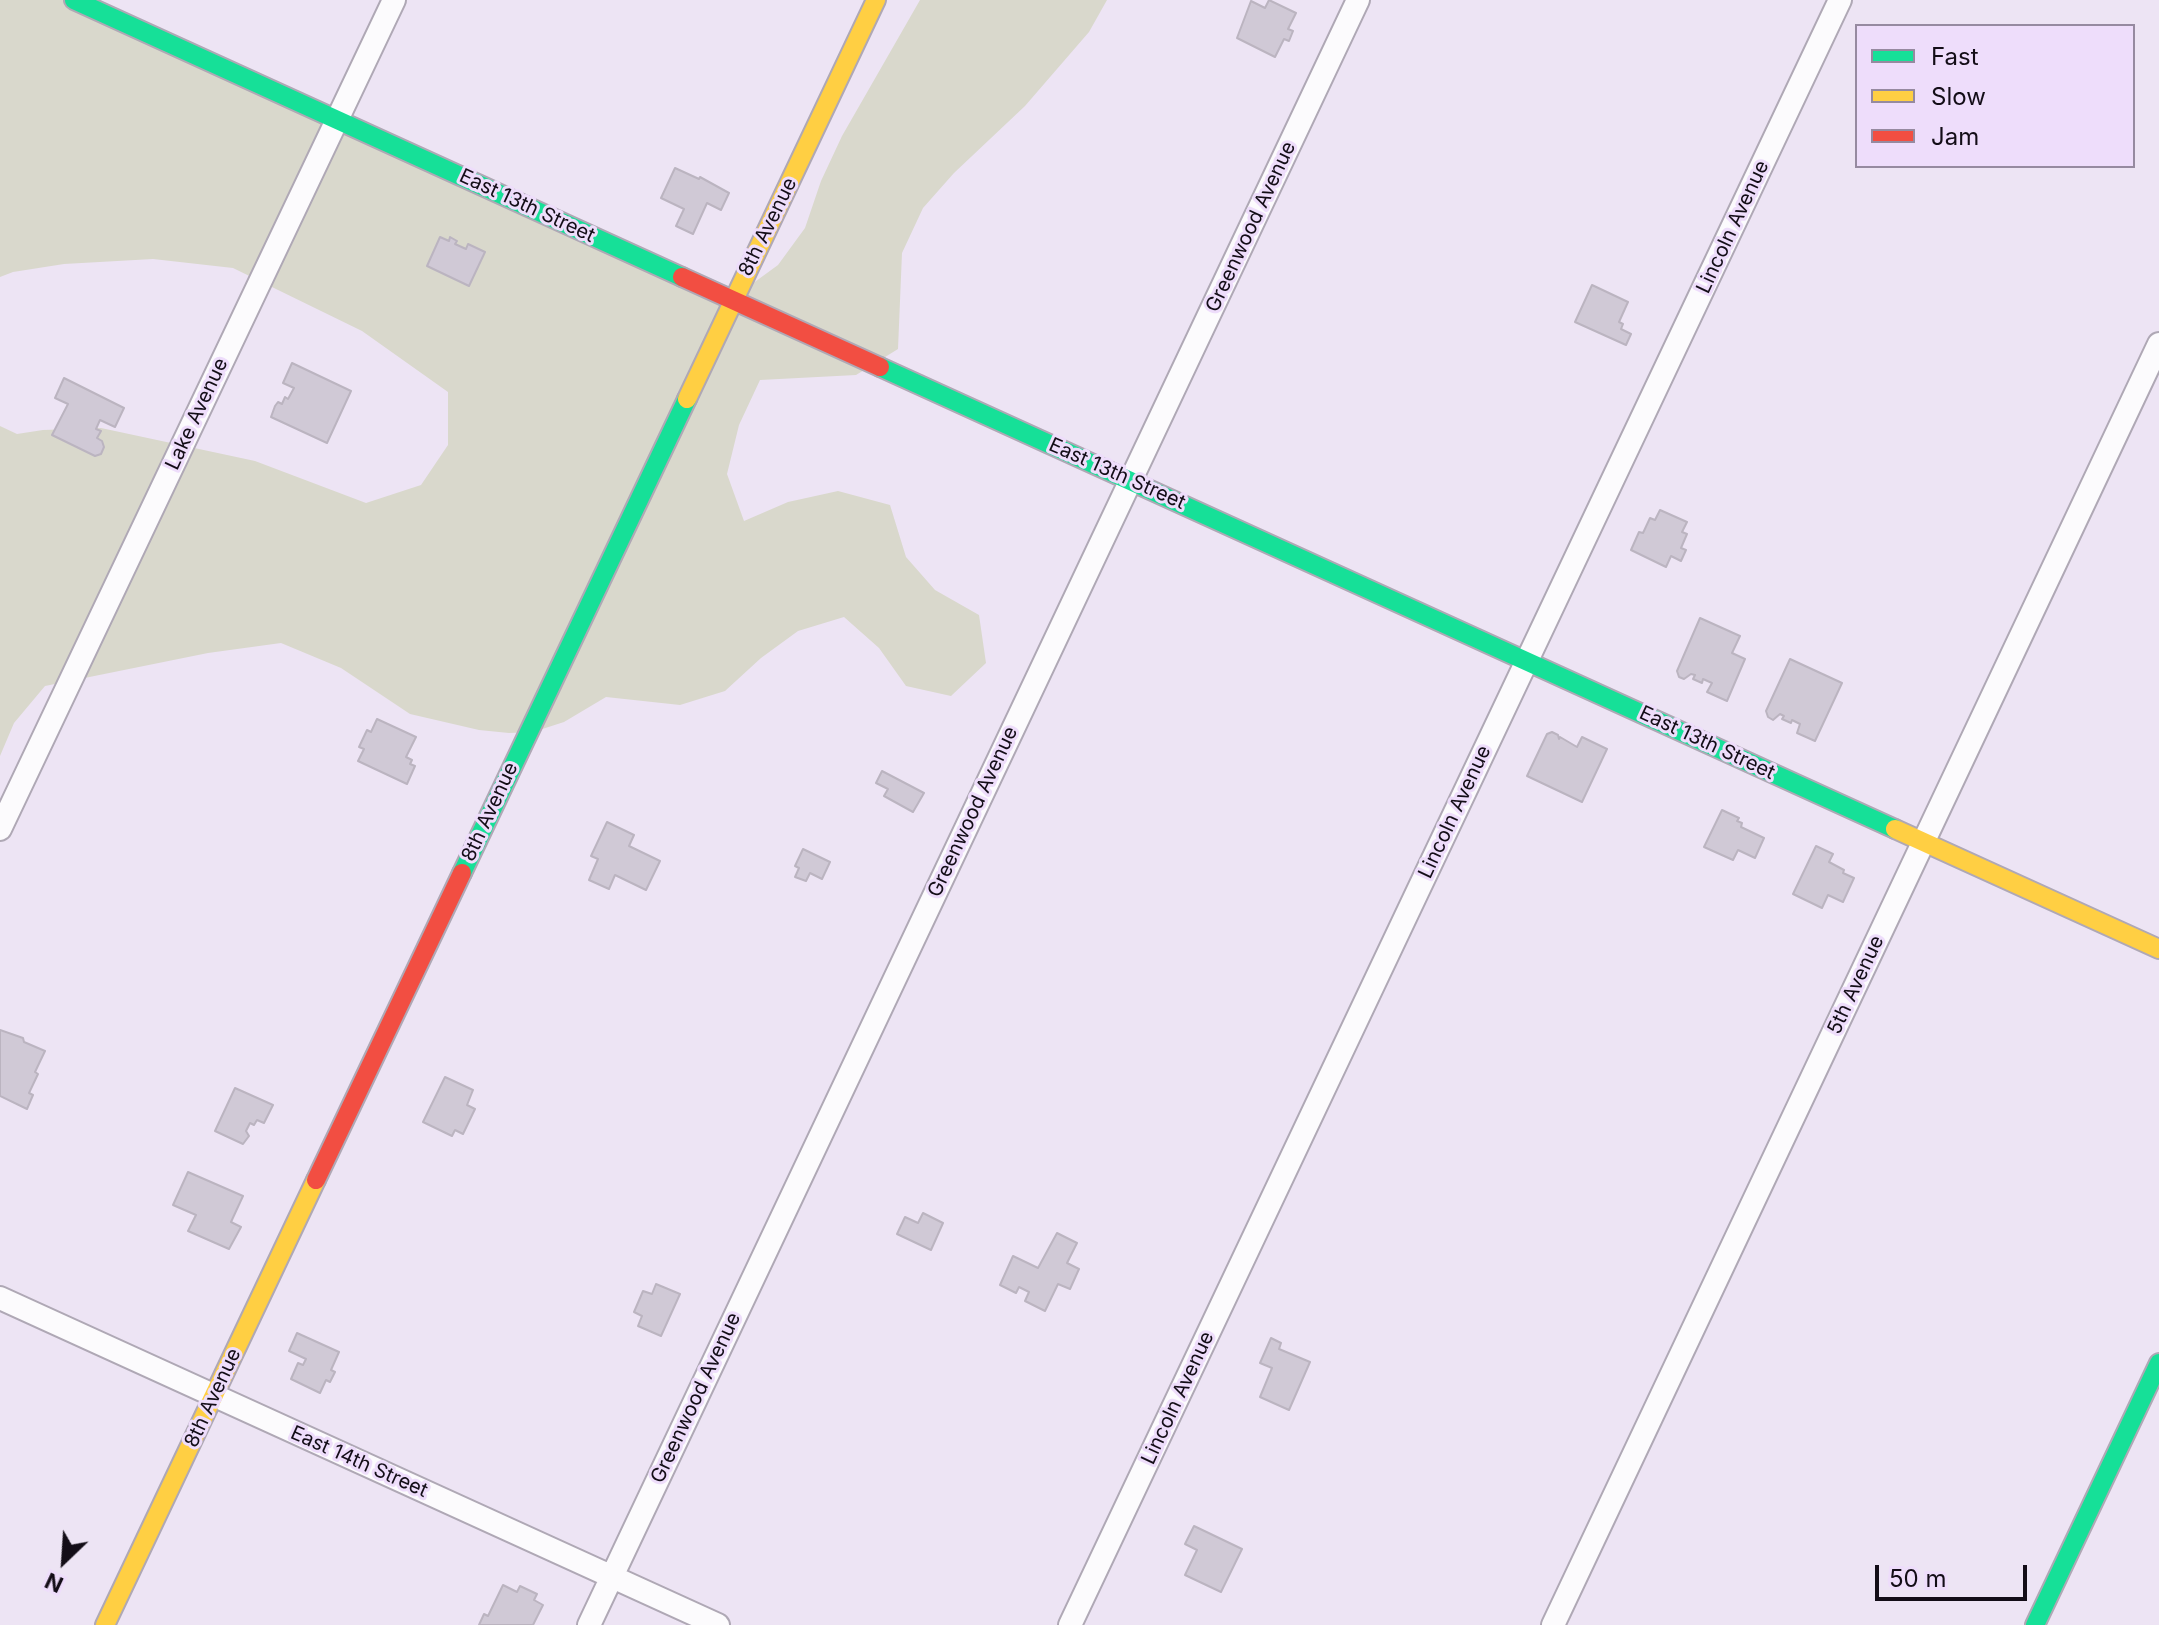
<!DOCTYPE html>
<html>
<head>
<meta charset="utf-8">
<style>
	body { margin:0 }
	#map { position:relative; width:2159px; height:1625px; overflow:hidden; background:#ede4f4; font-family:Inter,sans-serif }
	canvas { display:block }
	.legend { position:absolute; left:1855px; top:24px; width:280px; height:144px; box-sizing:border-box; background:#eeddfb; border:2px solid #968aa0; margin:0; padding:10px 14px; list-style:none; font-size:24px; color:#130d17 }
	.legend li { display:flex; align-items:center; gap:16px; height:40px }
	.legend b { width:40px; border:2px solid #968aa0 }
	.north { position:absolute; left:24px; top:1521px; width:80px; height:80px; -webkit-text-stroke:6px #eeddfb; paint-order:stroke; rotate:205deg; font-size:22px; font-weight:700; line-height:32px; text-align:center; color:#130d17 }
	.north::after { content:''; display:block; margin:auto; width:28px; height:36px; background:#130d17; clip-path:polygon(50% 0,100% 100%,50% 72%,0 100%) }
	.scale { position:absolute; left:1875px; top:1565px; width:152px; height:36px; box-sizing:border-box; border:4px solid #130d17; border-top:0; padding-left:10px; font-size:24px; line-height:28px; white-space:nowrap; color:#130d17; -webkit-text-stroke:6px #eeddfb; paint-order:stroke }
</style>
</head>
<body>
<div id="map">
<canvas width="2159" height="1625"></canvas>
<ul class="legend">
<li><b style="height:10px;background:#16e098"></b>Fast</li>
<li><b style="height:10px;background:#ffcf43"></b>Slow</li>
<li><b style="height:10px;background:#f24e42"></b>Jam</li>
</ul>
<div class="north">N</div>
<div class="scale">50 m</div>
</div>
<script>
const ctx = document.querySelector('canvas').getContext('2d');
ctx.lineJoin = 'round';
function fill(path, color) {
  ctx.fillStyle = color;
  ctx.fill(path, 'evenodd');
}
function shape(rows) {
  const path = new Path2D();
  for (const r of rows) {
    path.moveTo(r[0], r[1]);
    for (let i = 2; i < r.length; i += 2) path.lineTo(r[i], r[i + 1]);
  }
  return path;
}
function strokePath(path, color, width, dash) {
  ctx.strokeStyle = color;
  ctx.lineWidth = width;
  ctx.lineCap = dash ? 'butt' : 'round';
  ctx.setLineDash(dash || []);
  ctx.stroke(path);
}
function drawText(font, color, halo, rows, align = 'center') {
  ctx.font = font + ' Inter,sans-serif';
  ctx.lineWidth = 6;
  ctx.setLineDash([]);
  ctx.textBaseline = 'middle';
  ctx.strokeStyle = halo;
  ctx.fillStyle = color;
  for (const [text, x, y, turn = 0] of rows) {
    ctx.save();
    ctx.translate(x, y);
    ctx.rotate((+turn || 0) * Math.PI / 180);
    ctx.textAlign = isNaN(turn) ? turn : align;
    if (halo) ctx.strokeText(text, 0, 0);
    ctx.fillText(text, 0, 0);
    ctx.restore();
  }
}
fill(shape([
	[0,0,78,0,741,292,778,265,805,228,821,181,842,136,920,0,1107,0,1089,32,1025,106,954,173,923,208,902,253,898,349,856,375,760,380,739,425,727,474,744,521,788,502,838,491,890,505,906,557,935,590,979,615,986,663,951,696,906,686,879,648,844,617,798,631,761,658,725,691,680,705,606,697,564,722,533,732,509,733,479,730,410,714,341,668,281,643,208,653,45,686,14,723,0,756,0,426,17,434,43,430,101,428,255,461,366,503,421,485,448,445,448,392,362,331,233,268,153,259,64,264,13,272,0,277]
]), '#d9d8cc');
const building = shape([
	[1269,0,1296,13,1288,29,1293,31,1289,41,1284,39,1275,57,1237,38,1251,1,1265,8,1269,0],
	[675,168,699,179,700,177,729,193,721,210,707,203,693,234,676,226,684,209,661,198,675,168],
	[440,237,449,241,450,237,457,241,455,244,466,249,468,244,485,252,469,286,427,266,440,237],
	[1592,285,1628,302,1619,322,1623,324,1621,329,1631,334,1626,345,1575,322,1592,285],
	[292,363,351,391,327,443,271,417,275,406,278,402,282,404,285,397,288,399,294,388,283,383,292,363],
	[64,378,124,408,115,427,100,420,96,429,101,431,97,438,102,441,104,447,101,454,95,456,52,435,68,404,55,398,64,378],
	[1660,510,1687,522,1682,532,1687,534,1681,548,1686,550,1681,561,1671,556,1666,567,1631,550,1639,532,1643,533,1650,518,1655,520,1660,510],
	[1700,618,1740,636,1732,653,1745,659,1727,701,1707,692,1712,683,1703,679,1702,683,1693,679,1695,675,1691,674,1684,679,1679,677,1677,671,1700,618],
	[1790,659,1842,683,1815,741,1797,733,1800,724,1792,720,1791,723,1782,719,1784,716,1780,714,1773,720,1768,717,1766,711,1790,659],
	[377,719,416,737,406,757,412,760,410,764,415,766,407,784,358,761,364,749,359,747,367,730,371,732,377,719],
	[1552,732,1558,735,1559,739,1560,737,1577,747,1582,737,1607,749,1582,802,1527,776,1547,734,1552,732],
	[882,771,924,793,913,812,884,796,888,789,876,783,882,771],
	[1722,810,1739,818,1737,821,1742,823,1741,827,1764,838,1755,858,1738,850,1733,860,1704,847,1722,810],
	[607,822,634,835,629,846,660,861,646,890,615,875,609,889,589,880,598,859,591,856,607,822],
	[1816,846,1833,854,1829,862,1844,870,1843,873,1854,878,1843,902,1828,895,1822,908,1793,894,1816,846],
	[803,849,830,862,822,879,810,873,806,881,795,877,799,868,795,866,803,849],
	[0,1030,23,1038,24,1042,45,1051,35,1072,38,1074,29,1093,33,1095,27,1109,0,1096,0,1030],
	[445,1077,473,1090,467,1105,475,1109,463,1134,455,1130,452,1136,423,1122,445,1077],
	[235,1088,273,1105,264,1123,257,1120,254,1125,250,1123,246,1131,249,1136,243,1144,215,1131,235,1088],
	[188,1172,243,1196,231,1222,241,1227,229,1249,188,1231,196,1215,173,1205,188,1172],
	[923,1213,943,1223,931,1250,897,1234,905,1217,918,1223,923,1213],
	[1057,1233,1077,1243,1067,1263,1079,1269,1070,1289,1058,1284,1045,1311,1025,1301,1029,1292,1019,1287,1016,1293,1000,1285,1013,1256,1038,1268,1057,1233],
	[656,1284,680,1294,661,1336,638,1326,642,1316,634,1312,643,1291,652,1294,656,1284],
	[297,1333,339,1352,331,1370,335,1372,330,1382,326,1380,320,1393,291,1379,298,1363,303,1365,306,1359,289,1351,297,1333],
	[1271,1338,1281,1343,1279,1349,1310,1362,1289,1410,1260,1397,1272,1368,1260,1363,1271,1338],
	[1194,1526,1242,1549,1221,1592,1185,1575,1197,1550,1185,1544,1194,1526],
	[503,1585,517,1592,520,1586,537,1594,534,1600,543,1605,533,1625,479,1625,484,1614,488,1616,503,1585]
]);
fill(building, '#d0c9d6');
strokePath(building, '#bbb4c0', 2);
const street = shape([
	[0,829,394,0],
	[0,1298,718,1625],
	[589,1625,1358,0],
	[1070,1625,1840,0],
	[1553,1625,2159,344]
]);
const fast = shape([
	[74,0,682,277],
	[880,367,1895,829],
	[462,873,687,399],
	[2035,1625,2159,1363]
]);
const slow = shape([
	[687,399,876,0],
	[1895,829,2159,949],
	[105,1625,316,1180]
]);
const jam = shape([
	[682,277,880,367],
	[316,1180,462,873]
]);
strokePath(street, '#afa8b5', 26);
strokePath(fast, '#afa8b5', 22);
strokePath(slow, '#afa8b5', 22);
strokePath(jam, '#afa8b5', 22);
strokePath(street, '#fcfbfd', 22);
strokePath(fast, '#16e098', 18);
strokePath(slow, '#ffcf43', 18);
strokePath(jam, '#f24e42', 18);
drawText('20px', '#130d17', '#eeddfb', [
	["East 13th Street",527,206,25],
	["8th Avenue",768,227,-64],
	["Greenwood Avenue",1251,227,-65],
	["Lincoln Avenue",1733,227,-65],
	["Lake Avenue",197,414,-65],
	["East 13th Street",1117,474,24],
	["East 13th Street",1707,743,25],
	["8th Avenue",490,812,-65],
	["Greenwood Avenue",973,812,-65],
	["Lincoln Avenue",1455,812,-65],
	["5th Avenue",1856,985,-65],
	["8th Avenue",213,1398,-65],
	["Greenwood Avenue",696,1398,-65],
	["Lincoln Avenue",1178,1398,-65],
	["East 14th Street",359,1462,24]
]);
</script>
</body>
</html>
